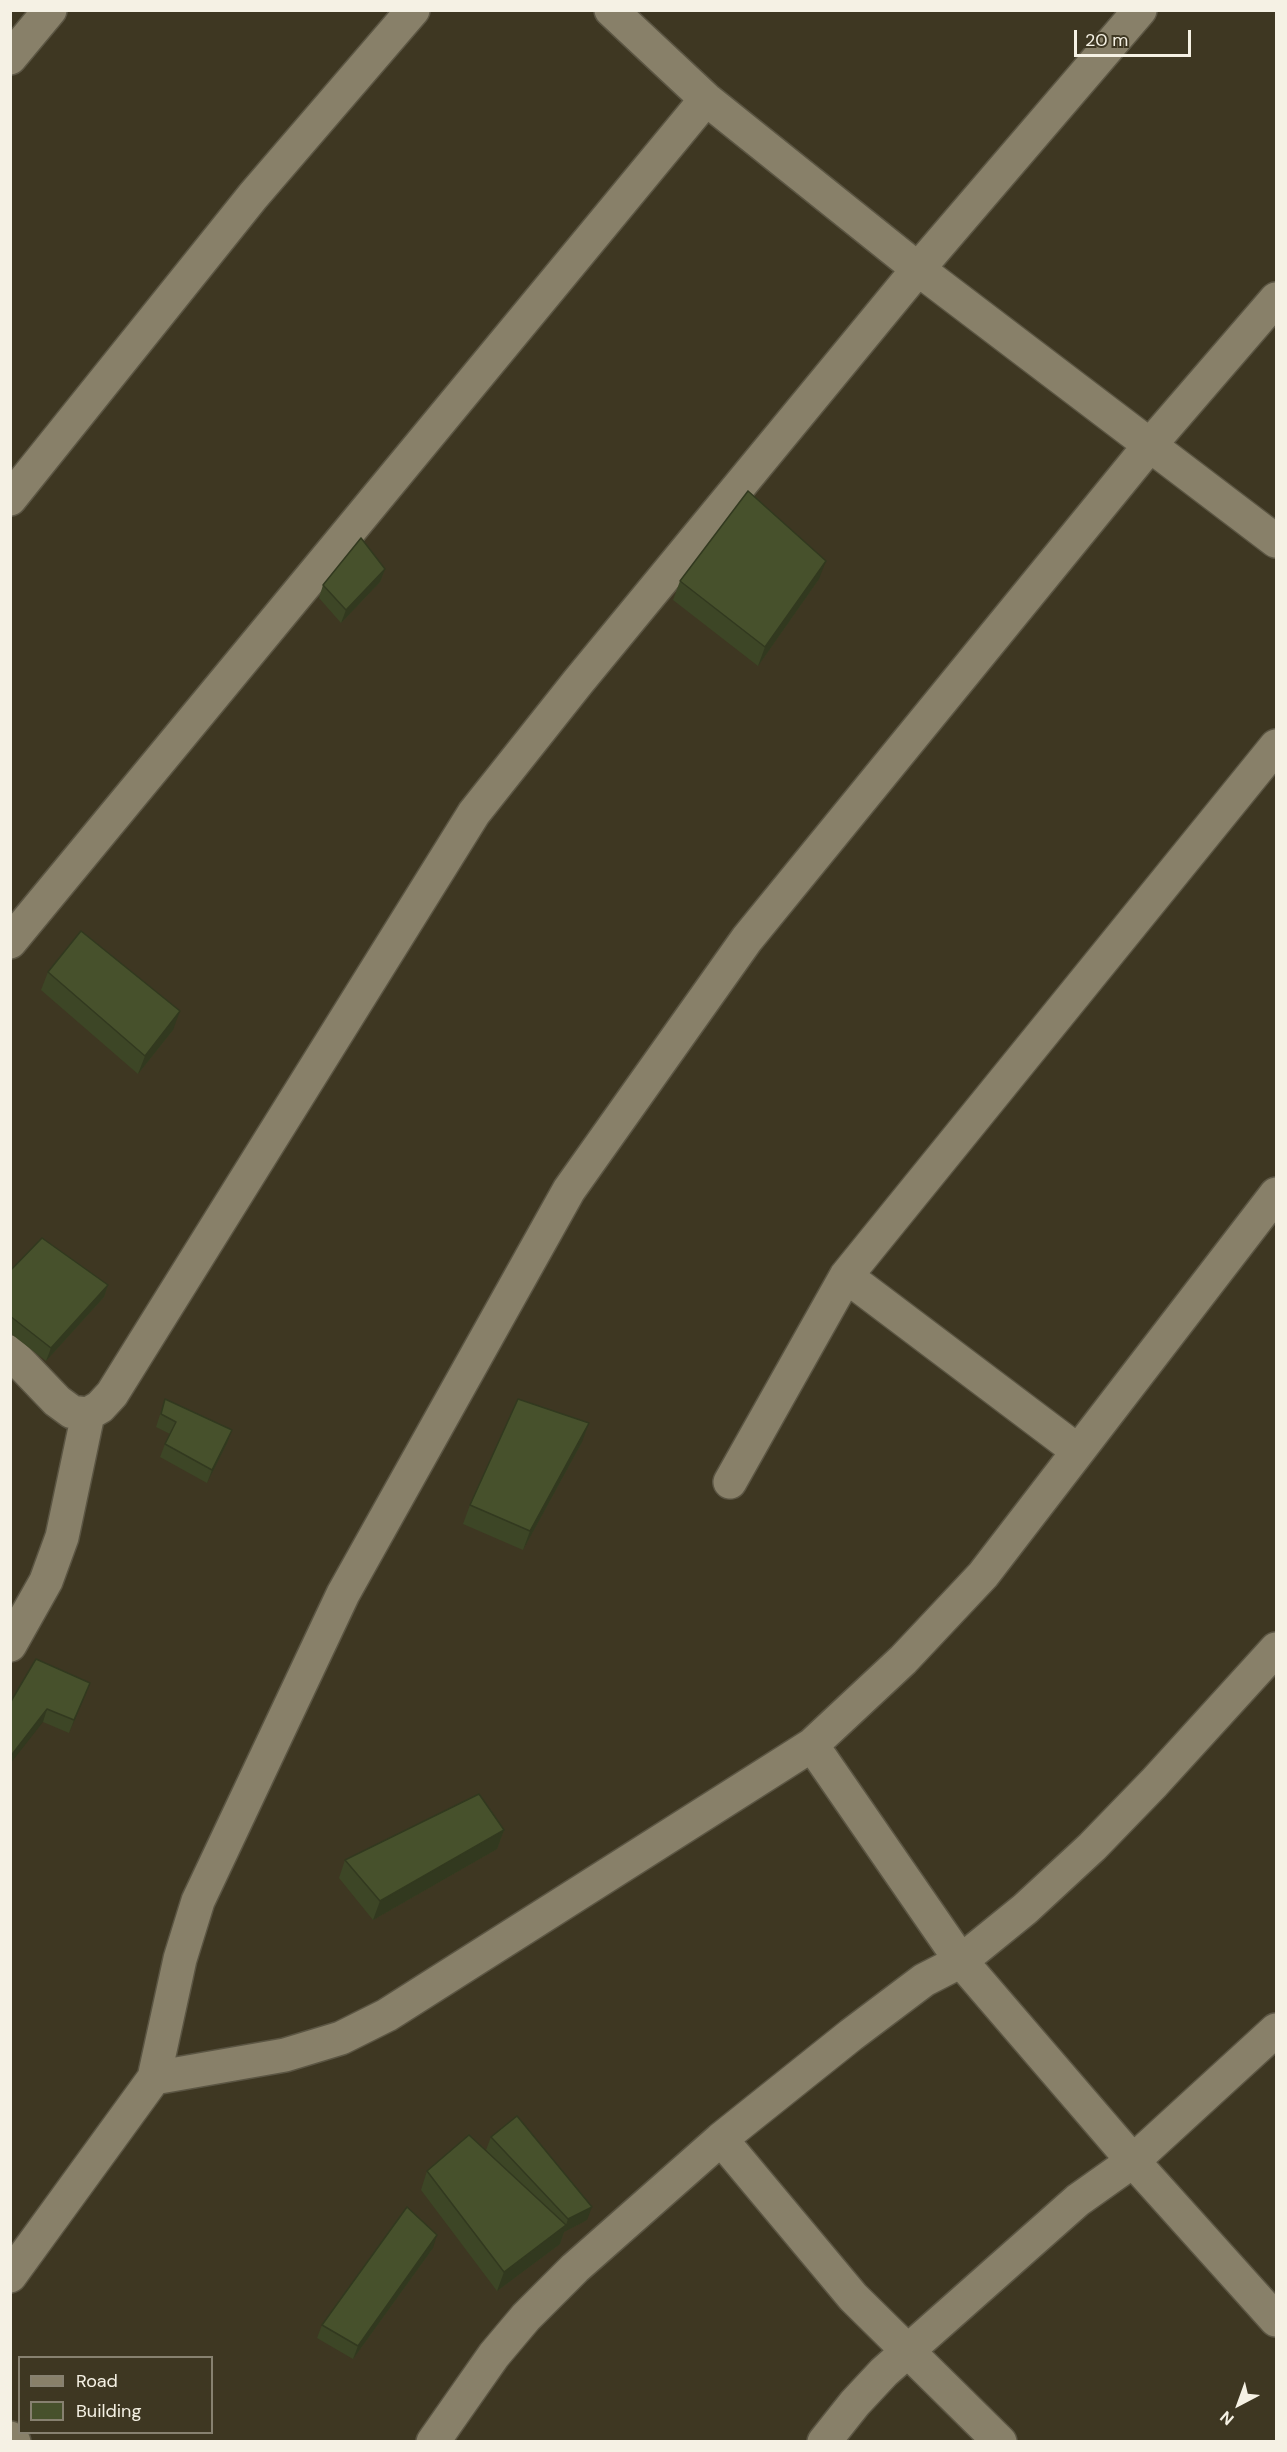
<!DOCTYPE html>
<html>
<head>
<meta charset="utf-8">
<style>
	body { margin:0 }
	#map { position:relative; width:1287px; height:2452px; overflow:hidden; background:#3e3722; font-family:"DM Sans",sans-serif }
	canvas { display:block }
	.frame { position:absolute; inset:0; border:12px solid #f5f1e4; pointer-events:none }
	.legend { position:absolute; left:18px; top:2356px; width:195px; height:78px; box-sizing:border-box; background:#3e3722; border:2px solid #878170; margin:0; padding:8px 10px; list-style:none; font-size:18px; color:#f5f1e4 }
	.legend li { display:flex; align-items:center; gap:12px; height:30px }
	.legend b { width:30px; border:2px solid #878170 }
	.north { position:absolute; left:1209px; top:2374px; width:60px; height:60px; -webkit-text-stroke:4px #3e3722; paint-order:stroke; rotate:221deg; font-size:16px; font-weight:700; line-height:24px; text-align:center; color:#f5f1e4 }
	.north::after { content:''; display:block; margin:auto; width:21px; height:27px; background:#f5f1e4; clip-path:polygon(50% 0,100% 100%,50% 72%,0 100%) }
	.scale { position:absolute; left:1074px; top:30px; width:117px; height:27px; box-sizing:border-box; border:3px solid #f5f1e4; border-top:0; padding-left:8px; font-size:18px; line-height:21px; white-space:nowrap; color:#f5f1e4; -webkit-text-stroke:4px #3e3722; paint-order:stroke }
</style>
</head>
<body>
<div id="map">
<canvas width="1287" height="2452"></canvas>
<div class="frame"></div>
<ul class="legend">
<li><b style="height:8px;background:#888069"></b>Road</li>
<li><b style="height:16px;background:#47512c"></b>Building</li>
</ul>
<div class="north">N</div>
<div class="scale">20 m</div>
</div>
<script>
const ctx = document.querySelector('canvas').getContext('2d');
ctx.lineJoin = 'round';
function shape(rows) {
  const path = new Path2D();
  for (const r of rows) {
    path.moveTo(r[0], r[1]);
    for (let i = 2; i < r.length; i += 2) path.lineTo(r[i], r[i + 1]);
  }
  return path;
}
function strokePath(path, color, width, dash) {
  ctx.strokeStyle = color;
  ctx.lineWidth = width;
  ctx.lineCap = dash ? 'butt' : 'round';
  ctx.setLineDash(dash || []);
  ctx.stroke(path);
}
function fill(path, color) {
  ctx.fillStyle = color;
  ctx.fill(path, 'evenodd');
}
const minor = shape([
	[611,10,706,99,918,269,1276,541],
	[10,58,50,10],
	[10,499,253,196,413,10],
	[10,942,706,99],
	[846,1276,1078,1451],
	[10,1352,57,1401,72,1412,88,1414,100,1407,112,1394,474,813,578,682,918,269,1140,10],
	[730,1482,846,1276,1276,746],
	[10,1645,46,1581,62,1537,88,1414],
	[812,1745,961,1961,1133,2161,1276,2320],
	[154,2078,285,2055,341,2038,387,2015,812,1745,903,1660,983,1575,1276,1194],
	[721,2139,853,2297,1000,2442],
	[10,2276,154,2078,180,1959,198,1901,343,1594,569,1190,747,939,1150,445,1276,299],
	[10,2438,14,2442],
	[433,2442,494,2355,526,2317,575,2268,721,2139,851,2035,924,1980,961,1961,1025,1909,1092,1847,1154,1783,1276,1649],
	[824,2442,855,2403,884,2372,1078,2200,1133,2161,1276,2030]
]);
strokePath(minor, '#5b5543', 36);
strokePath(minor, '#888069', 33);
fill(shape([
	[385,569,380,582,341,623,319,598,323,585],
	[819,579,758,666,673,600,680,581],
	[48,972,173,1030,138,1074,41,990],
	[10,1271,108,1285,104,1297,46,1361,10,1333],
	[165,1399,232,1430,227,1443,207,1483,160,1457,165,1444,170,1434,156,1427],
	[582,1442,523,1550,463,1524,470,1505],
	[90,1683,69,1733,43,1722,10,1703],
	[504,1830,497,1849,373,1920,339,1878,345,1860],
	[491,2137,587,2220,564,2232,560,2244,497,2291,421,2190,427,2171,495,2159,486,2150],
	[433,2248,353,2359,317,2338,322,2325]
]), '#3d4626');
fill(shape([
	[826,561,819,579,758,666,765,647],
	[385,569,380,582,341,623,346,610],
	[180,1011,173,1030,138,1074,145,1056],
	[108,1285,104,1297,46,1361,51,1348],
	[589,1423,582,1442,523,1550,530,1531],
	[232,1430,227,1443,207,1483,212,1470],
	[90,1683,85,1696,69,1733,74,1720],
	[47,1709,43,1722,10,1764,10,1757],
	[504,1830,497,1849,373,1920,380,1901],
	[592,2207,587,2220,564,2232,560,2244,497,2291,504,2272,566,2225,568,2219],
	[437,2235,433,2248,353,2359,358,2346]
]), '#32391f');
const building = shape([
	[748,491,826,561,765,647,680,581,748,491],
	[361,538,385,569,346,610,323,585,361,538],
	[81,931,180,1011,145,1056,48,972,81,931],
	[42,1238,108,1285,51,1348,10,1316,10,1271,42,1238],
	[165,1399,232,1430,212,1470,165,1444,176,1422,161,1414,165,1399],
	[518,1399,589,1423,530,1531,470,1505,518,1399],
	[36,1659,90,1683,74,1720,47,1709,10,1757,10,1703,36,1659],
	[479,1794,504,1830,380,1901,345,1860,479,1794],
	[517,2116,592,2207,568,2219,491,2137,517,2116],
	[469,2135,566,2225,504,2272,427,2171,469,2135],
	[407,2207,437,2235,358,2346,322,2325,407,2207]
]);
fill(building, '#47512c');
strokePath(building, '#32391f', 1.5);
</script>
</body>
</html>
